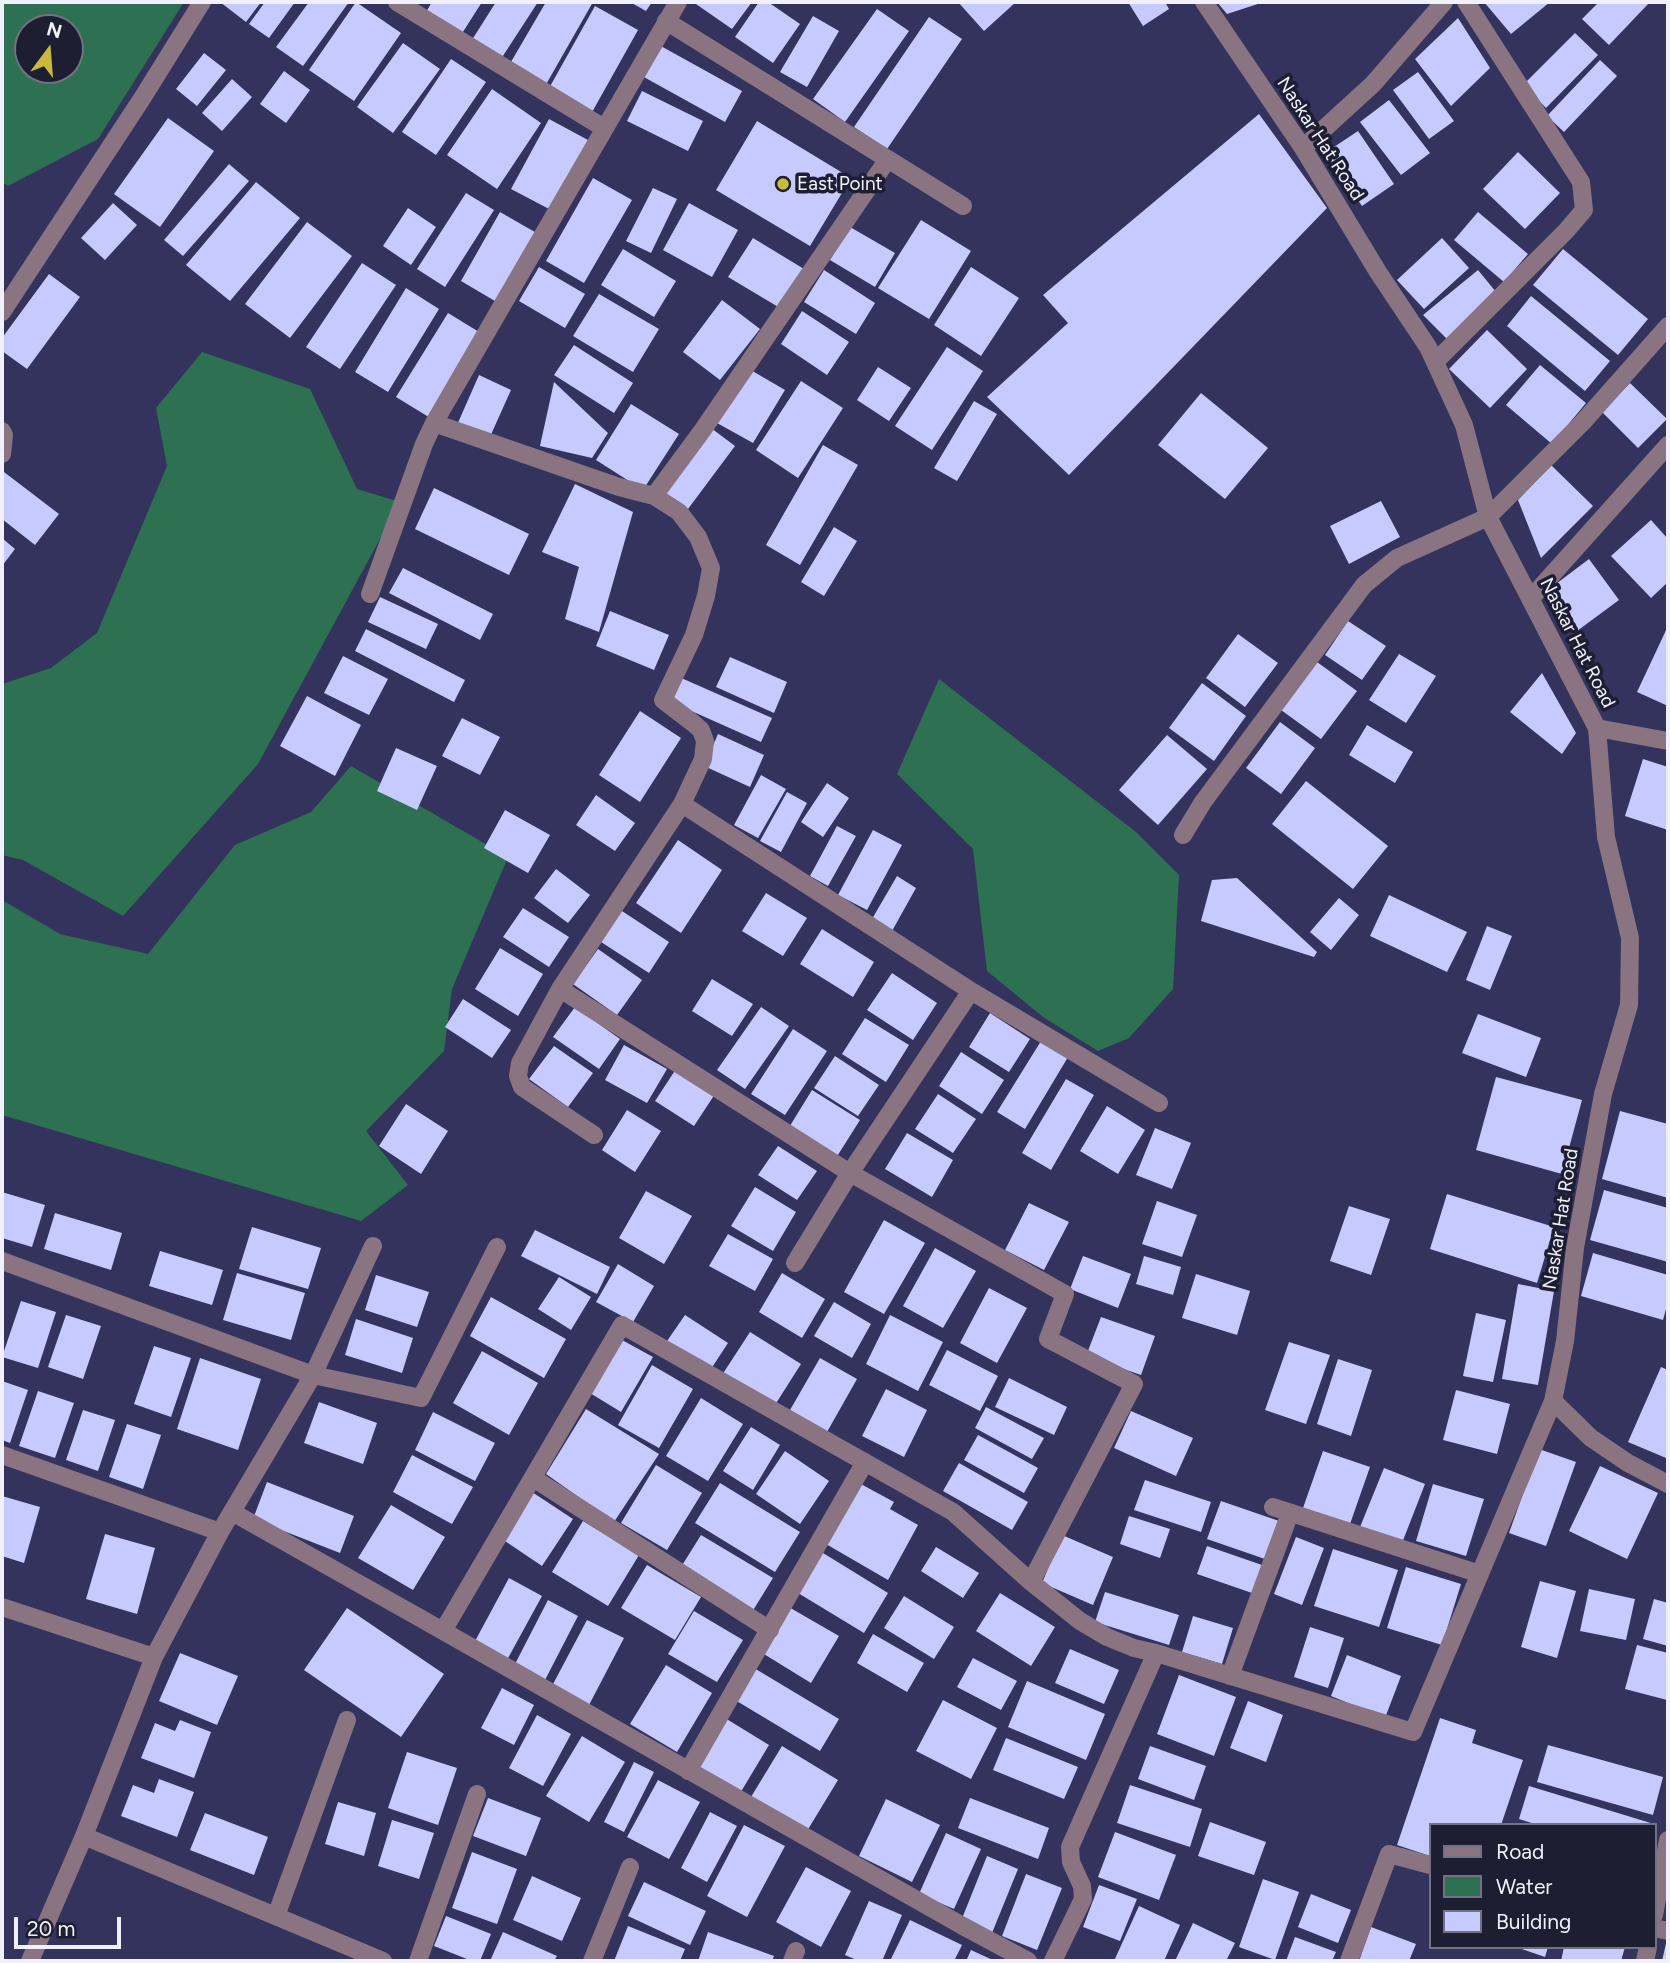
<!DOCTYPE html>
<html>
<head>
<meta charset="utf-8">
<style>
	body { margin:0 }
	#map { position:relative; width:1670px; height:1963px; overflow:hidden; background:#33335e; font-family:Figtree,sans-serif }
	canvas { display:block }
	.frame { position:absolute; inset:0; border:4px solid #f0f1fc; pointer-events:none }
	.legend { position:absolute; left:1429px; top:1823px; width:228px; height:126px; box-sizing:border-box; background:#1d1e31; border:2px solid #717282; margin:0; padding:9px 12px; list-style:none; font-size:21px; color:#f0f1fc }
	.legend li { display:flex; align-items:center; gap:14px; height:35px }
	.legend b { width:35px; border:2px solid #717282 }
	.north { position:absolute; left:14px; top:14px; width:70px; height:70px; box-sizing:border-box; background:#1d1e31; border:2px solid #717282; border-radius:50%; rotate:16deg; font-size:19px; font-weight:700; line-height:28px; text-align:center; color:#f0f1fc }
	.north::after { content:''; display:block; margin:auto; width:24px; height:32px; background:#cbba39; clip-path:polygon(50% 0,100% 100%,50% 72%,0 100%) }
	.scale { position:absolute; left:14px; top:1917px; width:107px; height:32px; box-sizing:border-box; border:4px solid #f0f1fc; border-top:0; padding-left:9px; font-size:21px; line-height:24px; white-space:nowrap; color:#f0f1fc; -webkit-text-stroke:5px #1d1e31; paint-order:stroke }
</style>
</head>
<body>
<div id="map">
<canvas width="1670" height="1963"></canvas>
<div class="frame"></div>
<ul class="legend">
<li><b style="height:9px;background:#8a7481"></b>Road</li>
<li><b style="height:19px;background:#2e7152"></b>Water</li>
<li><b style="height:19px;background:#c6caff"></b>Building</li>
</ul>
<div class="north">N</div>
<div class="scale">20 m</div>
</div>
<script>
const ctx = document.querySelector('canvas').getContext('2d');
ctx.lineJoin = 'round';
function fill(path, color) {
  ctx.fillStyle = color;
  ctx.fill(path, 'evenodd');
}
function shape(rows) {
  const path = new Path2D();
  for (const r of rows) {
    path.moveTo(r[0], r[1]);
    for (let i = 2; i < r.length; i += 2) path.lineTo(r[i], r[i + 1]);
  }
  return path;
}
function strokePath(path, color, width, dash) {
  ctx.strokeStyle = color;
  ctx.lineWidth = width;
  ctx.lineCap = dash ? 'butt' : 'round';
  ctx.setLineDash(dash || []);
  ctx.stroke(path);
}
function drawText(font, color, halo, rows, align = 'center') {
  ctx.font = font + ' Figtree,sans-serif';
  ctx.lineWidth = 7;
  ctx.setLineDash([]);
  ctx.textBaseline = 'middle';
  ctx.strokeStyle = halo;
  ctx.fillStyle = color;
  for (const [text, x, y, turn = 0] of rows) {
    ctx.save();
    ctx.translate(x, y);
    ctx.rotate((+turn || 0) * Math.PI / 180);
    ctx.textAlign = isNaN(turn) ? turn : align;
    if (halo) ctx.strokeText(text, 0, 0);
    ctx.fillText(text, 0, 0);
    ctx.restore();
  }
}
fill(shape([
	[2,2,184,2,98,139,8,186,2,182],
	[28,28,70,28,70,70,28,70],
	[202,352,310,389,357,489,400,502,258,764,123,916,23,860,2,855,2,684,51,668,97,633,167,466,156,408],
	[939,679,1136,832,1179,875,1173,989,1129,1038,1098,1051,1043,1017,987,971,973,849,897,774],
	[351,766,508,857,452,989,444,1051,366,1131,408,1185,361,1221,2,1115,2,900,60,934,148,954,235,845,311,812]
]), '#2e7152');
fill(shape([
	[220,2,261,2,246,22],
	[265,2,295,2,269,38,249,24],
	[309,2,349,2,303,66,276,47],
	[356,2,401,33,354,101,309,70],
	[432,2,482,2,461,35,426,12],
	[496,2,538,2,499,62,470,43],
	[546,2,593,2,544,88,508,67],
	[630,2,652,2,646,11],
	[693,2,752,2,732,29],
	[759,2,768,2,800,24,773,63,735,37],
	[958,2,1016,2,984,31],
	[1128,2,1165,2,1169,9,1143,26],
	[1217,2,1264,2,1227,14],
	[1484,2,1550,2,1511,34],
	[1599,2,1650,2,1609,45,1582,19],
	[595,6,638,30,591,114,548,90],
	[877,9,909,31,845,122,813,99],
	[813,16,839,31,807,87,780,72],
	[929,17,962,39,887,149,854,127],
	[1458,18,1490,68,1451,106,1415,59],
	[1575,33,1598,55,1546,108,1523,85],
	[403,43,440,69,393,133,357,107],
	[659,45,742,91,725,122,642,76],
	[204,53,226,70,197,106,176,89],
	[451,59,486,82,436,155,402,132],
	[1600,60,1617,76,1564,132,1547,116],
	[284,71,310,90,286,123,260,104],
	[1418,72,1454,121,1429,139,1393,90],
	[232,79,252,97,222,131,202,113],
	[492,89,541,123,497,189,447,155],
	[642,91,703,121,688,151,627,121],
	[1389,100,1430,153,1401,175,1360,122],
	[1259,114,1327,208,1069,475,987,397,1068,323,1043,295],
	[168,118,214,151,160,227,114,194],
	[549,119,588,140,551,210,511,189],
	[757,121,851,178,810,246,716,190],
	[1358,131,1394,184,1362,206,1325,153],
	[1518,152,1560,193,1525,229,1483,189],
	[229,164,249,181,183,256,164,240],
	[593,178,632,200,584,283,546,261],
	[256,182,300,218,230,301,186,265],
	[653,188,677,199,651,253,626,241],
	[466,193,494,210,445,287,417,269],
	[113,203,137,225,105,260,81,238],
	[689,203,738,230,712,277,663,250],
	[408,208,436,227,411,265,383,246],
	[500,212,540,235,500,304,461,281],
	[1478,212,1528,254,1504,282,1454,240],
	[921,220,971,251,929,319,878,288],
	[307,222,352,256,290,338,245,304],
	[850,227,895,253,875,287,830,260],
	[753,238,804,269,780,308,728,277],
	[1442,238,1469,268,1424,309,1397,280],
	[623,249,676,281,654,317,601,285],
	[1563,249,1648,319,1618,355,1533,285],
	[362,263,396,285,340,369,306,347],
	[539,267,585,294,565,328,519,301],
	[971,267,1019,298,981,356,934,325],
	[824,270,875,303,856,334,804,302],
	[1478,270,1496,292,1448,340,1423,315],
	[49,274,80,297,27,369,2,351,2,338],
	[406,288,439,309,388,392,355,372],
	[599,294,659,329,633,372,573,336],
	[1531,296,1610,361,1585,391,1507,326],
	[722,300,760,329,720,380,683,352],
	[802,311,849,342,827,375,781,344],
	[448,313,484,335,432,419,396,397],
	[1487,330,1527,369,1490,408,1449,369],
	[574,345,633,383,614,413,554,375],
	[947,347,983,371,932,450,895,426],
	[1540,365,1586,403,1552,444,1506,405],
	[878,367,911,388,889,421,857,400],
	[749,369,785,390,753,443,717,423],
	[479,375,511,390,489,439,457,425],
	[801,381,843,408,798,478,756,450],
	[554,382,608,433,592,458,540,446],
	[1630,383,1667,419,1638,448,1602,412],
	[1201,393,1268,448,1225,499,1158,445],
	[974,401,997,414,957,481,934,468],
	[631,404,679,434,643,490,596,460],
	[711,428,735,446,688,509,664,492],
	[823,445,858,465,800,565,766,545],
	[1551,465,1593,506,1541,558,1518,500],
	[4,472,59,514,35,545,2,519,2,475],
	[575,484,633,512,599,632,565,619,579,567,542,552],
	[434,488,529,534,509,575,415,529],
	[1381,501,1400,537,1349,564,1330,526],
	[1651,520,1668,539,1668,582,1651,598,1611,556],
	[834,527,857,541,824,596,801,582],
	[2,538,15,549,2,566],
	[1589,559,1619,600,1573,634,1544,593],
	[403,568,493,614,480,640,389,593],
	[380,597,438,624,426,649,368,622],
	[610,611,669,635,654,670,596,646],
	[1348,621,1386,646,1362,680,1325,655],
	[1668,626,1668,706,1637,692],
	[366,629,465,680,454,702,355,651],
	[1238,634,1278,663,1245,707,1206,678],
	[1399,654,1436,676,1406,723,1369,700],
	[343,656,388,679,369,715,324,693],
	[730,657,787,682,774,713,716,687],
	[1317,662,1357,691,1321,739,1281,710],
	[1542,673,1576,733,1562,754,1510,712],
	[679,677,772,718,761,742,669,701],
	[1202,683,1246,716,1214,761,1169,728],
	[307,696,361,725,335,776,280,746],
	[640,711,681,738,640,802,599,775],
	[462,718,500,737,480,775,442,756],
	[1280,722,1315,748,1281,794,1246,768],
	[1367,725,1413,752,1395,783,1349,755],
	[718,734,764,755,750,787,704,766],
	[1167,735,1207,769,1158,825,1119,790],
	[396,748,437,766,417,810,377,791],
	[1643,759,1668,767,1668,830,1625,816],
	[761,775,786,789,758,838,734,825],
	[1306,781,1388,846,1353,889,1272,824],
	[827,783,849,798,823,837,801,822],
	[787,792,807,803,781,852,760,841],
	[596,795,635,823,615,851,576,825],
	[505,810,550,835,528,873,484,848],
	[837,826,856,836,828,886,810,876],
	[873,830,902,845,867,910,838,895],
	[678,840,722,870,681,933,636,903],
	[556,869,590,895,568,923,534,898],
	[897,876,916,888,892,931,872,919],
	[1237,878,1317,952,1314,957,1201,921,1212,880],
	[766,893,807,918,783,956,742,931],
	[1389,895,1467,932,1447,972,1370,936],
	[1339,898,1359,915,1331,950,1310,932],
	[523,908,569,937,549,967,503,937],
	[622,911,669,942,649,973,601,942],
	[1487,926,1512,936,1490,990,1466,980],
	[822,929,874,962,853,997,800,964],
	[500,948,543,974,518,1016,475,989],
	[598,949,642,980,617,1015,573,984],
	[892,973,937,1003,913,1040,867,1010],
	[712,979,753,1004,732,1036,692,1011],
	[463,999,511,1030,492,1058,445,1027],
	[575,1007,620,1039,599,1069,553,1037],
	[761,1007,789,1026,745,1089,717,1070],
	[990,1013,1030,1039,1009,1072,969,1047],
	[1478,1014,1541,1038,1526,1077,1462,1053],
	[865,1018,909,1045,886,1082,842,1054],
	[793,1029,827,1051,785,1115,751,1094],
	[1041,1041,1068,1057,1025,1129,997,1112],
	[624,1045,667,1069,647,1103,605,1080],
	[554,1046,593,1073,568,1107,529,1079],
	[961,1052,1004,1080,982,1114,939,1086],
	[835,1056,879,1085,858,1116,814,1088],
	[676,1069,715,1094,694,1126,655,1101],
	[1496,1077,1582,1100,1562,1174,1476,1150],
	[1066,1079,1094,1095,1051,1170,1022,1153],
	[812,1090,860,1120,836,1158,788,1129],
	[938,1094,976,1119,953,1153,915,1129],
	[406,1104,448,1131,421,1174,379,1146],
	[1107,1106,1145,1130,1118,1174,1080,1151],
	[627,1110,661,1131,635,1172,602,1150],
	[1620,1111,1668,1124,1668,1198,1602,1179],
	[1155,1128,1191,1143,1172,1189,1136,1175],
	[907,1133,953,1160,932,1197,885,1169],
	[778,1146,817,1171,797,1200,758,1175],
	[755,1187,796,1212,773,1251,731,1226],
	[1604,1190,1668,1208,1668,1262,1590,1240],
	[646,1191,692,1216,664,1264,619,1238],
	[2,1192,45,1205,32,1247,2,1238],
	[1447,1194,1554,1227,1537,1283,1430,1249],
	[1157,1201,1197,1215,1182,1257,1142,1244],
	[1029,1203,1069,1222,1044,1270,1005,1250],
	[1349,1206,1390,1219,1371,1275,1330,1261],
	[55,1213,122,1233,111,1270,44,1249],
	[884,1220,925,1243,884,1314,844,1292],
	[252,1227,321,1248,308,1289,239,1269],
	[535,1230,610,1267,597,1294,521,1256],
	[728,1234,773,1259,755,1291,709,1266],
	[935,1248,976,1271,943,1328,903,1306],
	[160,1251,223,1270,212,1305,149,1286],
	[1593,1253,1668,1275,1668,1302,1663,1320,1581,1296],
	[1083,1256,1131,1274,1118,1308,1070,1289],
	[1144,1256,1181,1267,1173,1295,1136,1284],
	[618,1264,654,1286,633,1322,596,1302],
	[237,1273,305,1293,291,1340,223,1320],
	[782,1273,825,1299,802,1338,759,1312],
	[1196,1274,1250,1291,1237,1335,1182,1318],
	[376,1275,429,1292,417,1327,365,1310],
	[559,1277,591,1297,571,1330,538,1309],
	[1518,1284,1554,1291,1538,1385,1502,1379],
	[989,1288,1027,1308,997,1363,960,1343],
	[491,1297,566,1339,544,1378,470,1336],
	[21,1301,56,1312,38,1368,2,1357],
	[834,1302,871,1324,852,1358,814,1336],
	[1476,1313,1506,1320,1493,1382,1463,1376],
	[66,1315,101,1326,83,1379,48,1367],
	[685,1315,728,1343,709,1372,665,1344],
	[890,1315,943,1342,918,1391,866,1364],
	[1101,1317,1155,1336,1141,1375,1086,1356],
	[356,1319,413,1338,402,1373,345,1355],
	[750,1332,801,1364,773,1408,722,1375],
	[622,1340,653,1357,621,1412,590,1393],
	[1289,1342,1330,1355,1306,1424,1265,1410],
	[154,1346,191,1358,171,1417,134,1404],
	[947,1350,998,1376,980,1411,929,1385],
	[482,1351,538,1383,509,1435,453,1403],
	[200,1358,261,1379,238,1450,177,1429],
	[820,1358,857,1379,827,1432,790,1410],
	[1338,1359,1372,1370,1351,1436,1317,1424],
	[652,1365,693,1389,659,1448,618,1425],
	[1661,1367,1668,1370,1668,1453,1666,1458,1628,1442],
	[1009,1378,1067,1407,1054,1435,995,1407],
	[2,1381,28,1390,10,1443,2,1440],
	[886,1389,927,1410,904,1457,862,1436],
	[1456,1390,1510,1404,1497,1454,1443,1440],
	[38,1391,74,1403,55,1458,19,1446],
	[701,1398,743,1424,708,1481,666,1456],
	[319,1402,377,1423,363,1464,304,1443],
	[986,1407,1044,1438,1032,1459,975,1428],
	[586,1409,659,1454,614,1522,546,1474],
	[83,1410,115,1420,98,1471,66,1460],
	[1131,1411,1193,1438,1176,1476,1114,1448],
	[433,1412,495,1443,475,1481,415,1450],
	[127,1424,161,1435,143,1489,109,1477],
	[751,1427,780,1445,753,1490,723,1471],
	[978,1435,1038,1468,1024,1493,964,1460],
	[1539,1449,1576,1462,1546,1546,1509,1533],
	[785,1451,829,1481,800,1524,756,1494],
	[1323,1451,1370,1467,1350,1524,1303,1508],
	[412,1455,473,1487,452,1524,393,1492],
	[959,1463,1028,1502,1012,1530,943,1491],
	[656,1465,702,1493,667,1550,621,1523],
	[1600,1466,1658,1493,1627,1559,1569,1531],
	[1384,1468,1425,1484,1402,1543,1360,1527],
	[1145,1480,1211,1502,1201,1532,1134,1510],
	[267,1482,354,1516,340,1553,253,1519],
	[720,1483,800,1532,775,1572,695,1523],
	[859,1483,894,1502,890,1509,918,1525,888,1580,826,1544],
	[1433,1484,1484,1499,1466,1556,1416,1541],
	[532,1492,573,1519,542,1566,502,1539],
	[2,1496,40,1507,24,1563,2,1556],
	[1221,1501,1279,1521,1265,1559,1207,1539],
	[391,1505,445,1537,413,1590,358,1558],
	[1129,1516,1170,1529,1160,1558,1120,1544],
	[583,1521,639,1555,608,1606,552,1572],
	[105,1534,155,1548,137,1614,86,1599],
	[701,1535,773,1578,752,1612,681,1567],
	[1062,1535,1113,1557,1093,1605,1042,1583],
	[1296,1537,1324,1548,1302,1605,1274,1594],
	[1207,1546,1262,1565,1252,1593,1197,1574],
	[936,1547,979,1573,963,1598,921,1571],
	[1333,1549,1398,1570,1379,1627,1314,1606],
	[823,1553,888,1593,864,1633,798,1593],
	[647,1565,701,1597,675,1640,621,1608],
	[1406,1567,1461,1584,1442,1645,1387,1628],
	[509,1578,542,1596,507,1660,474,1643],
	[1540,1581,1576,1591,1557,1658,1521,1647],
	[1589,1589,1635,1599,1626,1640,1580,1631],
	[1105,1592,1179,1615,1169,1645,1095,1622],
	[1000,1593,1055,1627,1031,1666,976,1631],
	[904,1596,954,1627,934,1659,884,1628],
	[1654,1599,1668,1603,1668,1646,1643,1639],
	[548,1600,578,1616,545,1680,515,1664],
	[787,1606,839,1636,811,1683,759,1651],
	[347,1608,444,1674,401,1737,304,1670],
	[694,1611,743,1640,717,1682,668,1654],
	[1193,1616,1233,1628,1222,1664,1182,1652],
	[587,1620,624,1638,589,1705,552,1686],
	[1310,1627,1344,1638,1328,1688,1294,1677],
	[873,1634,924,1663,907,1692,857,1663],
	[1637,1645,1668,1653,1667,1700,1625,1689],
	[1070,1649,1119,1670,1104,1704,1055,1683],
	[180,1653,238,1676,217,1725,159,1701],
	[1347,1655,1401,1676,1385,1718,1331,1696],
	[973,1658,1017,1681,1001,1710,957,1687],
	[666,1665,712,1693,677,1752,630,1724],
	[754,1668,839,1719,820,1751,735,1700],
	[1179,1675,1236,1697,1214,1756,1157,1734],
	[1027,1681,1105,1714,1086,1760,1008,1727],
	[502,1688,534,1705,514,1745,481,1728],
	[943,1700,997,1728,971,1779,916,1751],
	[1248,1701,1283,1715,1266,1762,1230,1748],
	[537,1715,571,1734,543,1786,509,1768],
	[725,1718,769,1745,739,1795,694,1769],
	[1440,1718,1476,1730,1472,1743,1523,1760,1501,1825,1430,1825,1430,1856,1397,1845],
	[180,1720,211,1732,194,1778,141,1758,155,1723,175,1731],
	[582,1736,625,1762,589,1822,546,1796],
	[1006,1738,1078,1767,1064,1799,993,1770],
	[1548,1745,1663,1777,1653,1815,1537,1782],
	[782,1746,838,1780,807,1831,751,1797],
	[1150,1746,1206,1766,1194,1800,1138,1779],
	[407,1752,457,1768,438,1825,388,1808],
	[634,1762,654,1772,624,1832,604,1822],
	[159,1779,194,1792,177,1837,121,1816,133,1785,154,1793],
	[658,1780,700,1802,669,1859,627,1837],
	[1130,1785,1202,1809,1190,1847,1117,1823],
	[1529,1786,1654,1824,1654,1825,1538,1825,1519,1819],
	[488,1798,541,1818,526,1856,473,1836],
	[970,1798,1049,1828,1038,1859,958,1828],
	[886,1799,940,1825,912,1882,859,1856],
	[338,1802,376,1813,364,1856,325,1844],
	[710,1812,737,1826,707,1882,681,1868],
	[205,1813,268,1837,254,1875,190,1850],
	[392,1820,434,1833,419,1879,378,1866],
	[1210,1822,1266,1842,1254,1875,1198,1856],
	[744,1825,785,1846,747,1917,707,1896],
	[1115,1832,1176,1855,1159,1900,1098,1877],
	[946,1833,981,1849,954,1909,919,1894],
	[472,1852,517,1869,497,1924,452,1908],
	[987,1856,1018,1869,992,1933,961,1921],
	[806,1867,851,1891,821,1947,776,1922],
	[1026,1874,1062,1888,1037,1950,1002,1936],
	[532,1876,581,1898,562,1941,513,1920],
	[1263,1879,1299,1892,1275,1960,1239,1947],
	[644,1882,706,1911,690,1945,628,1916],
	[1099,1885,1137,1899,1120,1941,1083,1927],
	[1311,1894,1351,1910,1338,1943,1298,1927],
	[869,1901,902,1915,882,1961,859,1961,845,1955],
	[1139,1906,1180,1925,1164,1961,1114,1961],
	[446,1916,491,1934,480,1961,472,1961,434,1946],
	[910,1920,962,1945,954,1961,890,1961],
	[1193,1923,1235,1943,1226,1961,1175,1961],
	[628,1926,685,1949,680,1961,614,1961],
	[1371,1927,1416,1944,1409,1961,1359,1961],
	[503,1932,557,1956,554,1961,490,1961],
	[708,1932,774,1956,772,1961,698,1961],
	[1295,1937,1336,1952,1332,1961,1286,1961],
	[1667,1939,1668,1961,1662,1961],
	[1516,1947,1548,1947,1545,1957],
	[1564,1947,1625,1947,1621,1961,1561,1961],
	[971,1950,995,1961,966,1961]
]), '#c6caff');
strokePath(shape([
	[397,2,604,128],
	[1204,2,1303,148,1378,272,1428,347,1464,425,1488,517,1597,728,1606,837,1630,938,1629,1005,1603,1094,1575,1248,1565,1341,1553,1401,1591,1438,1628,1463,1668,1484],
	[666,21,963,206],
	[1303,148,1373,84,1444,2],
	[2,312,143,97,202,2],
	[1435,362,1566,231,1584,210,1581,182,1466,2],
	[434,423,619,487,654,496,702,431,888,159],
	[2,431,4,435,2,454],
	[654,496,679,512,698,537,711,568,706,596,694,635,663,700,693,723,701,730,705,741,703,759,682,804],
	[370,594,424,444,434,423,678,2],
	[1531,598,1668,445],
	[1597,728,1668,741],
	[1183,835,1203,802,1364,585,1397,558,1488,517,1583,422,1668,326],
	[560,989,520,1063,518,1076,522,1087,594,1135],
	[971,991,1159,1103],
	[2,1261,313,1375,421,1398,497,1247],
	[795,1263,850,1173,971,991,682,804,560,989,850,1173,1065,1294,1048,1339,1134,1384,1031,1582],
	[2,1455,220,1532],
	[533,1478,770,1630],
	[1273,1507,1480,1574],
	[232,1512,443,1631,622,1325,953,1512,1031,1582,1080,1621,1107,1637,1134,1648,1156,1653,1413,1732,1553,1401],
	[2,1607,154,1657],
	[443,1631,961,1925,1028,1961],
	[1230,1676,1290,1513],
	[688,1771,865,1462],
	[84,1836,383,1961],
	[1654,1915,1668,1840],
	[276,1916,347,1720],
	[1654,1928,1668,1931],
	[30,1961,84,1836,154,1657,220,1532,313,1375,373,1246],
	[418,1961,477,1794],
	[592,1961,630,1867],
	[792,1961,796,1951],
	[1053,1961,1083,1899,1082,1886,1071,1862,1070,1847,1156,1653],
	[1349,1961,1389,1854,1430,1865],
	[1645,1961,1648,1947]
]), '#8a7481', 18);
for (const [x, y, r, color] of [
	[783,184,7,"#cbba39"]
]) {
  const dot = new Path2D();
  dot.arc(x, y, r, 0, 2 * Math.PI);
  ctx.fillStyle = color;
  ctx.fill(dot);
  strokePath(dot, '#1d1e31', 2.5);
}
drawText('19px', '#f0f1fc', '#1d1e31', [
	["Naskar Hat Road",1320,139,57],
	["Naskar Hat Road",1577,643,63],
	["Naskar Hat Road",1561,1219,-81]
]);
drawText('19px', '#f0f1fc', '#1d1e31', [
	["East Point",797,184]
], 'left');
</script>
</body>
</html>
